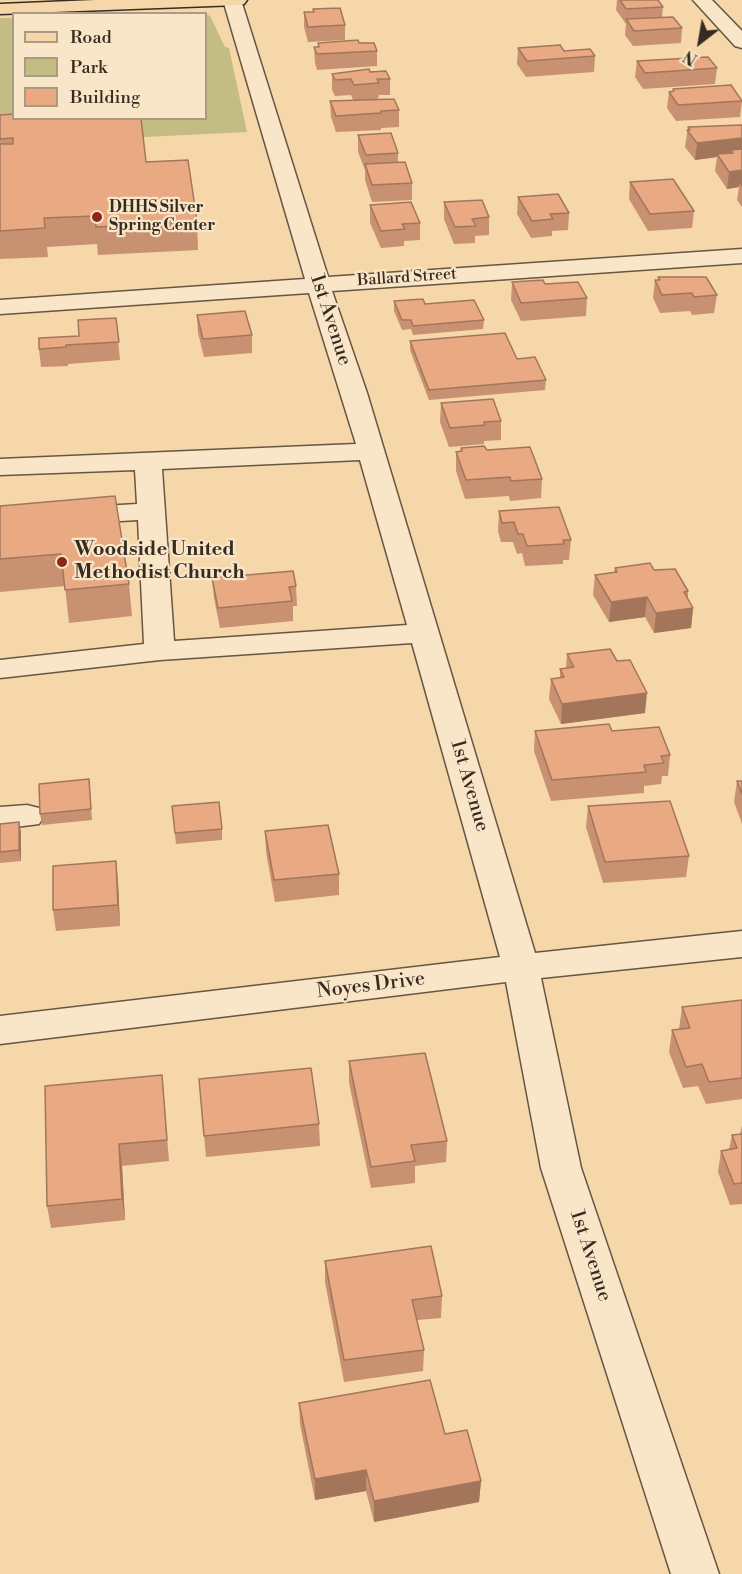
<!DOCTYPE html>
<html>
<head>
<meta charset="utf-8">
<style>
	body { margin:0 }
	#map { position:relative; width:742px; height:1574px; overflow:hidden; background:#f6d7a9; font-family:"Libre Bodoni",serif }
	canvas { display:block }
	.legend { position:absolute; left:12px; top:12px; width:195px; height:108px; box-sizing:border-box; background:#f9e5c7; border:2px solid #ab9b85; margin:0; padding:8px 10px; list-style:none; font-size:18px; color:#362b21 }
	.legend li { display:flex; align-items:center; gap:12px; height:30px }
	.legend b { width:30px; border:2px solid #ab9b85 }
	.north { position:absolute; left:670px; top:12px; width:60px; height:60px; -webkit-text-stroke:4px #f9e5c7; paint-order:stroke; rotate:211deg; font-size:16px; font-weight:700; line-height:24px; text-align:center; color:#362b21 }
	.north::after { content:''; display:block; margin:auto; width:21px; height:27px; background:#362b21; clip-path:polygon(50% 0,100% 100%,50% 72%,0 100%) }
</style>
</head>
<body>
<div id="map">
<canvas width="742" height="1574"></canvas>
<ul class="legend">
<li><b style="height:8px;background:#f6d7a9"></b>Road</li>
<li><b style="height:16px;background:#c3bc83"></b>Park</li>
<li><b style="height:16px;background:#e9a983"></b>Building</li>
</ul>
<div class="north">N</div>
</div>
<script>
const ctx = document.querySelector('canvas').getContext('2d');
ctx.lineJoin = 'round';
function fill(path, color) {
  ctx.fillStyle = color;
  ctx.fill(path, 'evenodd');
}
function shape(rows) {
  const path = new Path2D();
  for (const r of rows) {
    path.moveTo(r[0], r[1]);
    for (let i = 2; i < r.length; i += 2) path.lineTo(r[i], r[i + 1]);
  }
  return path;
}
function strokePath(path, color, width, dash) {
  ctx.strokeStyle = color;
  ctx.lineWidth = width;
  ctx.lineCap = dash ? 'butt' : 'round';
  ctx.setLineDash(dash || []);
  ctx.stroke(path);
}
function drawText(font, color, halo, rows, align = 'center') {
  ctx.font = font + ' "Libre Bodoni",serif';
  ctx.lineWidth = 4.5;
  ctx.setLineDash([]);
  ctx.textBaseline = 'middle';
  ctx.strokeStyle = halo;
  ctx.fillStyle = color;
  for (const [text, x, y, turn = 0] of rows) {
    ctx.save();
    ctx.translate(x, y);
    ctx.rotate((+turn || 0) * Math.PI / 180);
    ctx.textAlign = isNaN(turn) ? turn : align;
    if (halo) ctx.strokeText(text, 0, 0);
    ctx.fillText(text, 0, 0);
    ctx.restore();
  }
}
fill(shape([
	[206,14,210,16,225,47,229,48,247,132,0,144,0,18,13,18,14,118,206,118]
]), '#c3bc83');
const minor = shape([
	[223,0,241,0,328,277,742,249,742,263,332,291,367,393,535,953,742,931,742,957,541,978,581,1168,719,1574,671,1574,541,1168,506,982,0,1044,0,1016,500,957,412,643,160,660,0,678,0,660,144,644,138,520,0,528,0,512,137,504,135,470,0,475,0,459,356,444,309,293,0,314,0,300,305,279,223,0],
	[360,460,407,625,174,641,162,469,360,460],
	[693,0,712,0,742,31,742,48,735,46,693,0],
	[27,805,39,808,44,816,39,824,0,829,0,807,27,805]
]);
const major = shape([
	[95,0,247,0,244,4,238,5,0,14,0,4,95,0]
]);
strokePath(minor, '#665643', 3);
strokePath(major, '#362b21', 3);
fill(minor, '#f9e5c7');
fill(major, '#f6d7a9');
fill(shape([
	[617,0,658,0,663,7,662,17,682,28,681,43,633,46,625,35,626,24,616,10],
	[313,9,345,25,345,40,308,42,304,27,304,12,313,12],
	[318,43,359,43,377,51,377,66,317,70,315,63,314,47,318,47],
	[518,48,564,51,595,56,594,72,526,77,517,64],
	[637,61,717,68,715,84,643,89,635,77],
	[370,72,390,79,390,95,379,95,378,99,399,110,399,127,381,128,381,130,336,132,331,117,330,101,353,100,351,95,335,96,332,90,332,74],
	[673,89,742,101,740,117,676,121,667,108,669,92,673,91],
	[0,115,146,162,197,221,198,250,98,255,97,244,47,247,48,257,0,259],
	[742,125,742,207,737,200,739,187,727,189,715,171,717,157,695,160,685,147,688,127],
	[358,135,398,153,398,162,412,183,412,200,372,202,365,180,365,170,358,152],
	[630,182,694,211,692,228,648,231,629,199],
	[518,197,569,213,568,230,552,231,552,236,531,238,517,214],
	[444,202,489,217,489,235,475,236,475,243,454,244,444,219],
	[370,205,420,223,420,240,404,241,404,246,381,248,370,223],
	[658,277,717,295,714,313,692,315,690,311,660,313,653,298,655,280,658,280],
	[512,282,545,284,587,298,586,316,521,321,511,300],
	[394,301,425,304,484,320,483,329,413,335,411,329,402,330,394,311],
	[197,315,252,335,252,353,204,357,198,333],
	[116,318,120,360,68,364,68,366,41,367,39,349,79,336],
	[410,341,517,359,546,380,545,390,429,400,410,350],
	[441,403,501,421,501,440,484,441,484,444,449,447,440,422],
	[461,448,487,450,542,479,541,498,510,501,509,496,465,499,456,471,456,452,461,451],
	[0,506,129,584,132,616,69,623,65,586,0,592],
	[499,511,571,540,569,560,563,560,563,564,525,566,522,553,517,554,513,542,501,542,498,531],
	[615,568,654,570,688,591,688,598,693,608,691,628,654,633,645,617,609,622,593,595,595,575,614,572],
	[212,578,296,586,297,606,293,606,293,621,220,628,214,598],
	[567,654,645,713,561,724,549,699,551,679,560,678,560,669,566,668],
	[535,731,612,731,670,755,668,776,662,776,661,784,644,786,644,793,551,801,534,751],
	[89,779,92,820,42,825,40,814],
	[737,781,742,781,742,824,734,802],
	[172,806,222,829,222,840,176,844],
	[588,806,689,856,686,877,603,883,586,827],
	[19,822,21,833,21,861,0,863,0,824],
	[265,831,339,874,339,895,275,902,266,852],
	[118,882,120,926,56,931,53,910],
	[742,1000,742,1099,706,1104,698,1086,683,1088,669,1052,672,1030,679,1029,682,1007],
	[349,1061,447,1141,446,1162,415,1166,415,1183,371,1188,349,1083],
	[162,1075,169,1161,122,1166,125,1220,51,1228,47,1206],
	[199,1079,319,1124,320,1146,206,1157],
	[742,1125,742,1204,730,1205,718,1172,721,1151,729,1149,732,1135,740,1134],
	[325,1261,442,1296,441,1318,417,1320,424,1350,423,1371,344,1382,325,1282],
	[299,1403,445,1434,481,1481,479,1502,374,1522,366,1491,315,1500,300,1424]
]), '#c89171');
fill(shape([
	[742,138,742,154,733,153,731,150,730,156,717,154,717,157,695,160,697,143],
	[742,170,742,187,739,183,739,187,727,189,729,172],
	[647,597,645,617,609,622,611,602],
	[693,608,691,628,654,633,656,613],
	[647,693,645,713,561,724,562,704],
	[19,822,21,833,21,861,19,850],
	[116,861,118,882,120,926,118,905],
	[119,1144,122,1166,125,1220,122,1199],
	[366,1470,366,1491,315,1500,315,1479],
	[481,1481,479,1502,374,1522,374,1501]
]), '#a3765c');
const building = shape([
	[620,0,658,0,663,7,626,9,620,0],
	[340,8,345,25,308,27,304,12,314,12,313,9,340,8],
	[673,17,682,28,634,31,626,19,673,17],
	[358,40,359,43,374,43,377,51,317,54,314,47,319,47,318,43,358,40],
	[560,45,564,51,590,49,595,56,527,61,518,48,560,45],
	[708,57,717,68,645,73,637,61,708,57],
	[369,69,370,72,386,71,390,79,377,79,379,83,354,85,351,79,335,80,332,74,369,69],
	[731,85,742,101,678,105,669,92,674,91,673,89,731,85],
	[394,99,399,110,381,111,381,113,336,116,330,101,394,99],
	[14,114,14,118,141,118,146,162,188,160,197,221,96,227,95,216,44,218,45,228,0,231,0,144,13,144,13,138,0,139,0,115,14,114],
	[742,125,742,138,697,143,687,130,690,130,688,127,742,125],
	[391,133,398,153,366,155,358,135,391,133],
	[742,149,742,170,729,172,717,154,733,153,731,150,742,149],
	[405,162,412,183,372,185,365,164,405,162],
	[673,179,694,211,650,214,630,182,673,179],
	[558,194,569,213,550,214,553,219,532,221,518,197,558,194],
	[482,200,489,217,472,219,476,226,455,227,444,202,482,200],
	[411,202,420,223,402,224,405,229,381,231,370,205,411,202],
	[658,277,706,277,717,295,694,297,692,293,662,295,655,280,660,280,658,277],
	[543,280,545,284,578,282,587,298,521,303,512,282,543,280],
	[423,299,425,304,474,300,484,320,413,326,411,320,402,320,394,301,423,299],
	[245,311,252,335,203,339,197,315,245,311],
	[116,318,119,342,66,345,66,347,39,349,39,338,79,336,78,320,116,318],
	[505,333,517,359,535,357,546,380,429,390,410,341,505,333],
	[493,399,501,421,484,422,485,425,450,428,441,403,493,399],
	[484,446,487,450,530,447,542,479,511,481,510,477,466,480,456,452,462,451,461,448,484,446],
	[115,496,129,584,65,590,61,554,0,559,0,506,115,496],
	[559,507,571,540,563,540,564,544,527,546,523,534,518,534,514,522,502,523,499,511,559,507],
	[650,563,654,570,675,569,688,591,684,592,693,608,656,613,647,597,611,602,595,575,617,572,615,568,650,563],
	[293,571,296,586,289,587,292,601,218,608,212,578,293,571],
	[610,649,617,661,630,660,647,693,562,704,551,679,564,677,560,669,574,667,567,654,610,649],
	[609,724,612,731,659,727,670,755,661,756,664,763,644,765,646,772,552,780,535,731,609,724],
	[89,779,91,809,40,814,39,784,89,779],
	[737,781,742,781,742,794,737,781],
	[670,801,689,856,605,862,588,806,670,801],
	[219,802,222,829,175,833,172,806,219,802],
	[19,822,19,850,0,852,0,824,19,822],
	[328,825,339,874,274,880,265,831,328,825],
	[116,861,118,905,53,910,53,866,116,861],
	[742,1000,742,1078,709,1082,702,1064,686,1067,672,1030,690,1028,682,1007,742,1000],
	[425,1053,447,1141,411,1145,415,1161,371,1167,349,1061,425,1053],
	[311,1068,319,1124,204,1136,199,1079,311,1068],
	[162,1075,167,1140,119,1144,122,1199,47,1206,45,1086,162,1075],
	[742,1134,742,1183,734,1184,721,1151,737,1148,732,1135,742,1134],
	[431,1246,442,1296,412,1300,424,1350,344,1360,325,1261,431,1246],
	[430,1380,445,1434,467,1430,481,1481,374,1501,366,1470,315,1479,299,1403,430,1380]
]);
fill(building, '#e9a983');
strokePath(building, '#a3765c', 1.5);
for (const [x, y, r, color] of [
	[97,217,6,"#8f2418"],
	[62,562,6,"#8f2418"]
]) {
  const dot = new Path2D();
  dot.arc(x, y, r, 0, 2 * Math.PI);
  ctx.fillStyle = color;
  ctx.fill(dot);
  strokePath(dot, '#f9e5c7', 2);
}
drawText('bold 16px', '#362b21', '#f9e5c7', [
	["DHHS Silver",109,208],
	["Spring Center",109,226]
], 'left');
drawText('16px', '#362b21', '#f9e5c7', [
	["Ballard Street",407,278,-4]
]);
drawText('20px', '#362b21', '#f9e5c7', [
	["1st Avenue",330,320,72],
	["1st Avenue",469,786,74],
	["Noyes Drive",371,986,-7],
	["1st Avenue",590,1256,72]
]);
drawText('bold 20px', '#362b21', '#f9e5c7', [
	["Woodside United",74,550],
	["Methodist Church",74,573]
], 'left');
</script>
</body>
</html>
